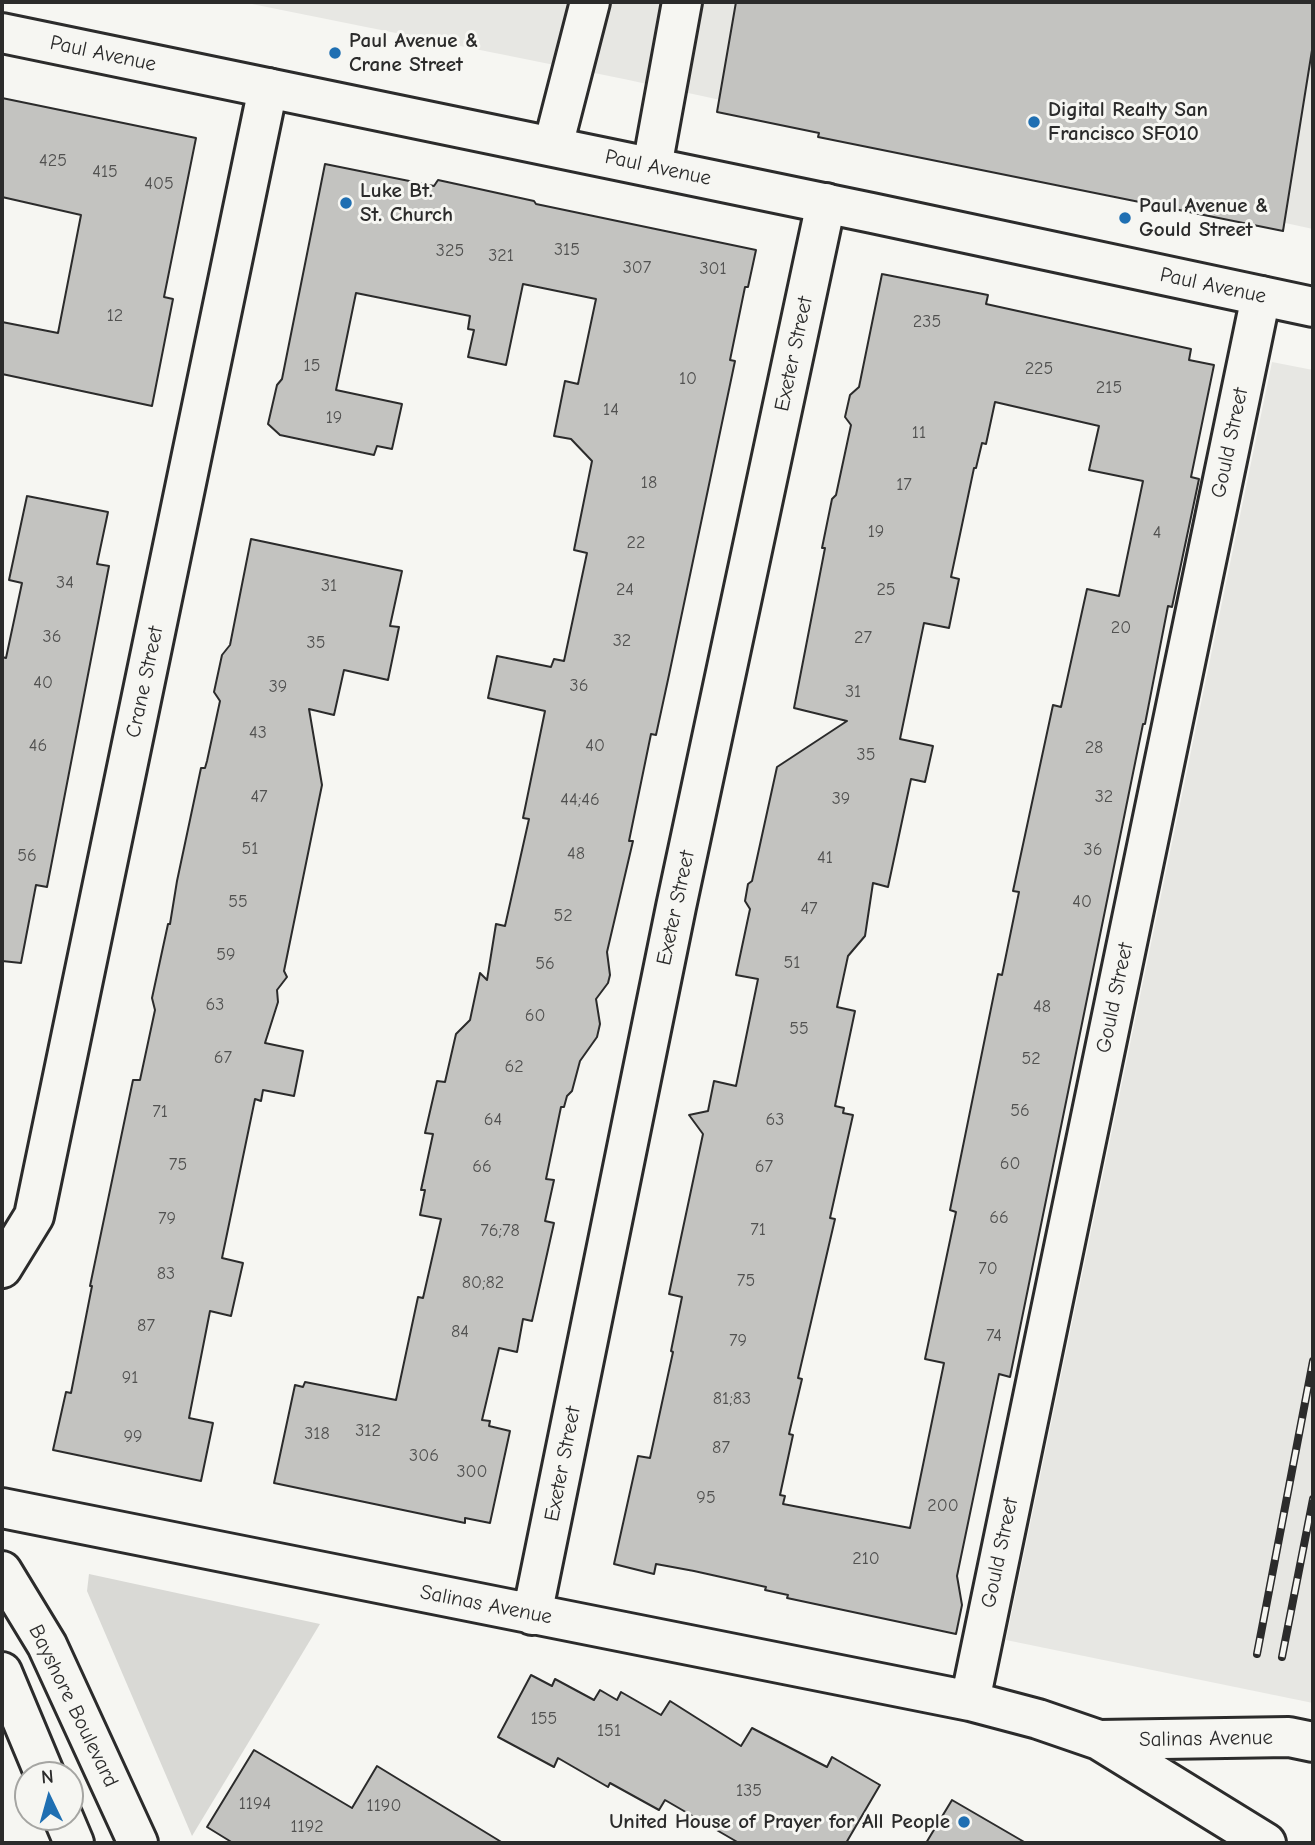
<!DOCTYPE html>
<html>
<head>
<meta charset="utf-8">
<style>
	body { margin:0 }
	#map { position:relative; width:1315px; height:1845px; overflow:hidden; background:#f6f6f2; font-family:"Comic Neue",sans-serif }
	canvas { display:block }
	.frame { position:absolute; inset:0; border:4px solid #2b2b2b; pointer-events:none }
	.north { position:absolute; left:14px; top:1761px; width:70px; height:70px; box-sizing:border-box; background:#f6f6f2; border:2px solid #a5a5a2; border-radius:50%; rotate:355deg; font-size:19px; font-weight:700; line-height:28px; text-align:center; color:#2b2b2b }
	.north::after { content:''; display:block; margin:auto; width:24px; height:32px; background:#1f6fb2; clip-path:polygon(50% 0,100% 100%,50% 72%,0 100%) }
</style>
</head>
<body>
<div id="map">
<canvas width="1315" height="1845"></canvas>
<div class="frame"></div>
<div class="north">N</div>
</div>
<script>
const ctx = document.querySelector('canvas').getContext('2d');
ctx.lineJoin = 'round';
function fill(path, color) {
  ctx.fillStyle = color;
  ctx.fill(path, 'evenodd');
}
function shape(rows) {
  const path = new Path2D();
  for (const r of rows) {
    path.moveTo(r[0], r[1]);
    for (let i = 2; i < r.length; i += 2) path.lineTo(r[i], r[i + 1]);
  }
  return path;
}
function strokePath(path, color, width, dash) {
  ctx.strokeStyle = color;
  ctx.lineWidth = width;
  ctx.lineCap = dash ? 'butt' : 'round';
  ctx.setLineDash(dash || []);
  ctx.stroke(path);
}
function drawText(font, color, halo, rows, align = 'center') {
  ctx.font = font + ' "Comic Neue",sans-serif';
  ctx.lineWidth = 6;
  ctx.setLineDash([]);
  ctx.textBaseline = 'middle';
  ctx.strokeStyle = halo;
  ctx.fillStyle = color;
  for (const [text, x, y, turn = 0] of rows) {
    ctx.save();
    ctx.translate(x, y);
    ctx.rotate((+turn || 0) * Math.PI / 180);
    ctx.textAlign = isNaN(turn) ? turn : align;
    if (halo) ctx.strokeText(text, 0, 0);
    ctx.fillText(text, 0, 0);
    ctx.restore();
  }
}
fill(shape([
	[242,2,1313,2,1313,229,624,79],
	[1272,362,1313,370,1313,1703,1006,1640]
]), '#e7e7e3');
fill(shape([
	[89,1574,320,1624,192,1836,87,1591]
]), '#d9d9d5');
const building = shape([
	[736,2,1313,2,1313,44,1283,231,818,137,819,133,717,112,736,2],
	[2,98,196,138,164,297,173,299,152,406,2,374,2,322,58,333,81,215,2,197,2,98],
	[325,164,434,186,438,180,461,185,534,201,536,204,756,250,748,287,745,287,730,360,735,361,669,675,656,735,651,734,629,841,633,841,607,952,610,975,608,983,596,999,600,1024,597,1037,580,1061,572,1091,567,1096,564,1107,561,1107,546,1179,554,1180,545,1221,554,1223,532,1321,523,1319,517,1352,499,1348,482,1420,490,1421,489,1426,510,1431,490,1523,465,1518,465,1523,274,1483,295,1385,303,1387,305,1382,396,1400,418,1297,423,1298,441,1219,420,1215,425,1190,421,1190,433,1134,425,1133,437,1081,445,1082,456,1034,470,1020,480,973,487,980,496,924,505,926,529,819,523,818,545,711,488,698,497,656,551,667,554,659,564,661,587,553,574,550,592,461,571,439,554,436,565,381,578,384,596,299,523,284,506,365,468,357,474,330,468,329,470,316,356,293,336,390,402,404,392,449,377,446,374,455,280,435,268,424,277,385,282,379,325,164],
	[882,274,988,295,986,304,1191,349,1189,360,1214,365,1191,477,1199,479,1195,498,1172,607,1168,606,1145,724,1143,724,1010,1377,999,1374,957,1576,962,1605,956,1634,787,1598,788,1595,765,1590,766,1587,694,1571,656,1564,654,1574,614,1564,638,1456,650,1458,673,1352,671,1351,682,1297,669,1294,703,1134,689,1115,708,1111,714,1081,736,1086,758,979,736,975,750,909,745,901,748,884,752,881,777,767,847,721,794,708,825,548,822,548,832,499,836,495,851,425,845,417,850,395,859,387,882,274],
	[995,402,1099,426,1089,470,1143,481,1119,596,1087,589,1061,707,1053,705,1013,891,1019,892,1002,975,998,974,950,1210,956,1212,925,1359,944,1363,910,1528,783,1504,785,1496,780,1495,793,1435,789,1434,802,1379,798,1378,835,1219,830,1218,853,1115,843,1113,844,1108,835,1106,855,1011,837,1007,848,956,865,936,873,883,888,887,911,779,925,782,933,746,900,739,924,623,949,628,959,579,951,577,974,468,976,468,982,443,986,444,995,402],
	[27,496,108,512,97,564,109,566,47,887,36,885,21,963,2,961,2,657,6,658,22,583,9,580,27,496],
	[251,539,402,571,390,626,399,627,388,680,344,670,334,715,309,709,322,785,284,971,287,977,277,990,278,1002,265,1043,303,1051,294,1096,263,1090,261,1101,255,1099,222,1258,243,1263,231,1316,210,1311,189,1418,213,1423,201,1481,53,1450,66,1392,71,1393,92,1286,90,1286,133,1080,140,1080,155,1010,152,998,168,924,170,924,177,881,201,768,205,768,207,761,220,701,214,692,222,655,230,645,251,539],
	[531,1675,552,1686,555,1679,594,1700,600,1690,617,1700,621,1692,661,1715,670,1701,741,1746,752,1728,827,1767,832,1757,880,1785,846,1843,739,1843,665,1800,659,1810,610,1783,608,1787,558,1758,554,1767,498,1737,531,1675],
	[254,1750,352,1808,377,1766,503,1843,233,1843,207,1827,254,1750],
	[952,1800,1026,1843,926,1843,952,1800]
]);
fill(building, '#c3c3c0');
strokePath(building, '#2b2b2b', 2);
const minor = shape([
	[553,146,590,2],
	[652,167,682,2],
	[2,1268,34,1216,268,88],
	[2,1508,970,1701,1038,1719,1099,1740,1266,1843],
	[532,1615,676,907,826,203],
	[970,1701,1261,296],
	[1099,1740,1289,1737,1313,1742]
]);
const major = shape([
	[2,33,872,213,1313,307],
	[2,1571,47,1645,138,1843],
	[2,1672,45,1775],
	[63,1817,74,1843]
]);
strokePath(minor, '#2b2b2b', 44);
strokePath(major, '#2b2b2b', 44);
strokePath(minor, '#f6f6f2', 38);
strokePath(major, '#f6f6f2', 38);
const rail = shape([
	[1257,1654,1313,1361],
	[1282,1657,1313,1499]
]);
strokePath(rail, '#2b2b2b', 8);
strokePath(rail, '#f6f6f2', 5, [16]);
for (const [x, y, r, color] of [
	[335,53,7,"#1f6fb2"],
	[1034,122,7,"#1f6fb2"],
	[346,203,7,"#1f6fb2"],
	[1125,218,7,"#1f6fb2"],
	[964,1822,7,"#1f6fb2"]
]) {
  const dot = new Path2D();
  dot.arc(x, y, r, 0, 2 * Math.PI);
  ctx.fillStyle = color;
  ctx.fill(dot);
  strokePath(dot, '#f6f6f2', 2.5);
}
drawText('18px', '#515150', null, [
	["425",53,161],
	["415",105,172],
	["405",159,184],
	["315",567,250],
	["325",450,251],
	["321",501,256],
	["307",637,268],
	["301",713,269],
	["12",115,316],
	["235",927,322],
	["15",312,366],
	["225",1039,369],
	["10",688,379],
	["215",1109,388],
	["14",611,410],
	["19",334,418],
	["11",919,433],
	["18",649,483],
	["17",904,485],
	["19",876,532],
	["4",1157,533],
	["22",636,543],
	["34",65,583],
	["31",329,586],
	["24",625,590],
	["25",886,590],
	["20",1121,628],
	["36",52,637],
	["27",863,638],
	["32",622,641],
	["35",316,643],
	["40",43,683],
	["36",579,686],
	["39",278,687],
	["31",853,692],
	["43",258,733],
	["46",38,746],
	["40",595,746],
	["28",1094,748],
	["35",866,755],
	["47",259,797],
	["32",1104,797],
	["39",841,799],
	["44;46",580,800],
	["51",250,849],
	["36",1093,850],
	["48",576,854],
	["56",27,856],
	["41",825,858],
	["55",238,902],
	["40",1082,902],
	["47",809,909],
	["52",563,916],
	["59",226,955],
	["51",792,963],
	["56",545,964],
	["63",215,1005],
	["48",1042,1007],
	["60",535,1016],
	["55",799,1029],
	["67",223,1058],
	["52",1031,1059],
	["62",514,1067],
	["56",1020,1111],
	["71",160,1112],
	["64",493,1120],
	["63",775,1120],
	["60",1010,1164],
	["75",178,1165],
	["66",482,1167],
	["67",764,1167],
	["66",999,1218],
	["79",167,1219],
	["71",758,1230],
	["76;78",500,1231],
	["70",988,1269],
	["83",166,1274],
	["75",746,1281],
	["80;82",483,1283],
	["87",146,1326],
	["84",460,1332],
	["74",994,1336],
	["79",738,1341],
	["91",130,1378],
	["81;83",732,1399],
	["312",368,1431],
	["318",317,1434],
	["99",133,1437],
	["87",721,1448],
	["306",424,1456],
	["300",472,1472],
	["95",706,1498],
	["200",943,1506],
	["210",866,1559],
	["155",544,1719],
	["151",609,1731],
	["135",749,1791],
	["1194",255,1804],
	["1190",384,1806],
	["1192",307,1827]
]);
drawText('bold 21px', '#2b2b2b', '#f6f6f2', [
	["Paul Avenue &",349,41],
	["Crane Street",349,65],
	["Digital Realty San",1048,110],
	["Francisco SFO10",1048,134],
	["Luke Bt.",360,191],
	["St. Church",360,215],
	["Paul Avenue &",1139,206],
	["Gould Street",1139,230],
	["United House of Prayer for All People",950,1822,"right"]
], 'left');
drawText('21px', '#2b2b2b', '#f6f6f2', [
	["Paul Avenue",103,54,12],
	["Paul Avenue",658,168,12],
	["Paul Avenue",1213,286,12],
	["Exeter Street",794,354,-78],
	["Gould Street",1230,443,-78],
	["Crane Street",145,682,-78],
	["Exeter Street",676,908,-78],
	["Gould Street",1115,998,-78],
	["Exeter Street",563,1464,-79],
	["Gould Street",1000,1553,-78],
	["Salinas Avenue",486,1605,11],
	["Bayshore Boulevard",73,1706,64],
	["Salinas Avenue",1206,1739,-1]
]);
</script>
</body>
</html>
